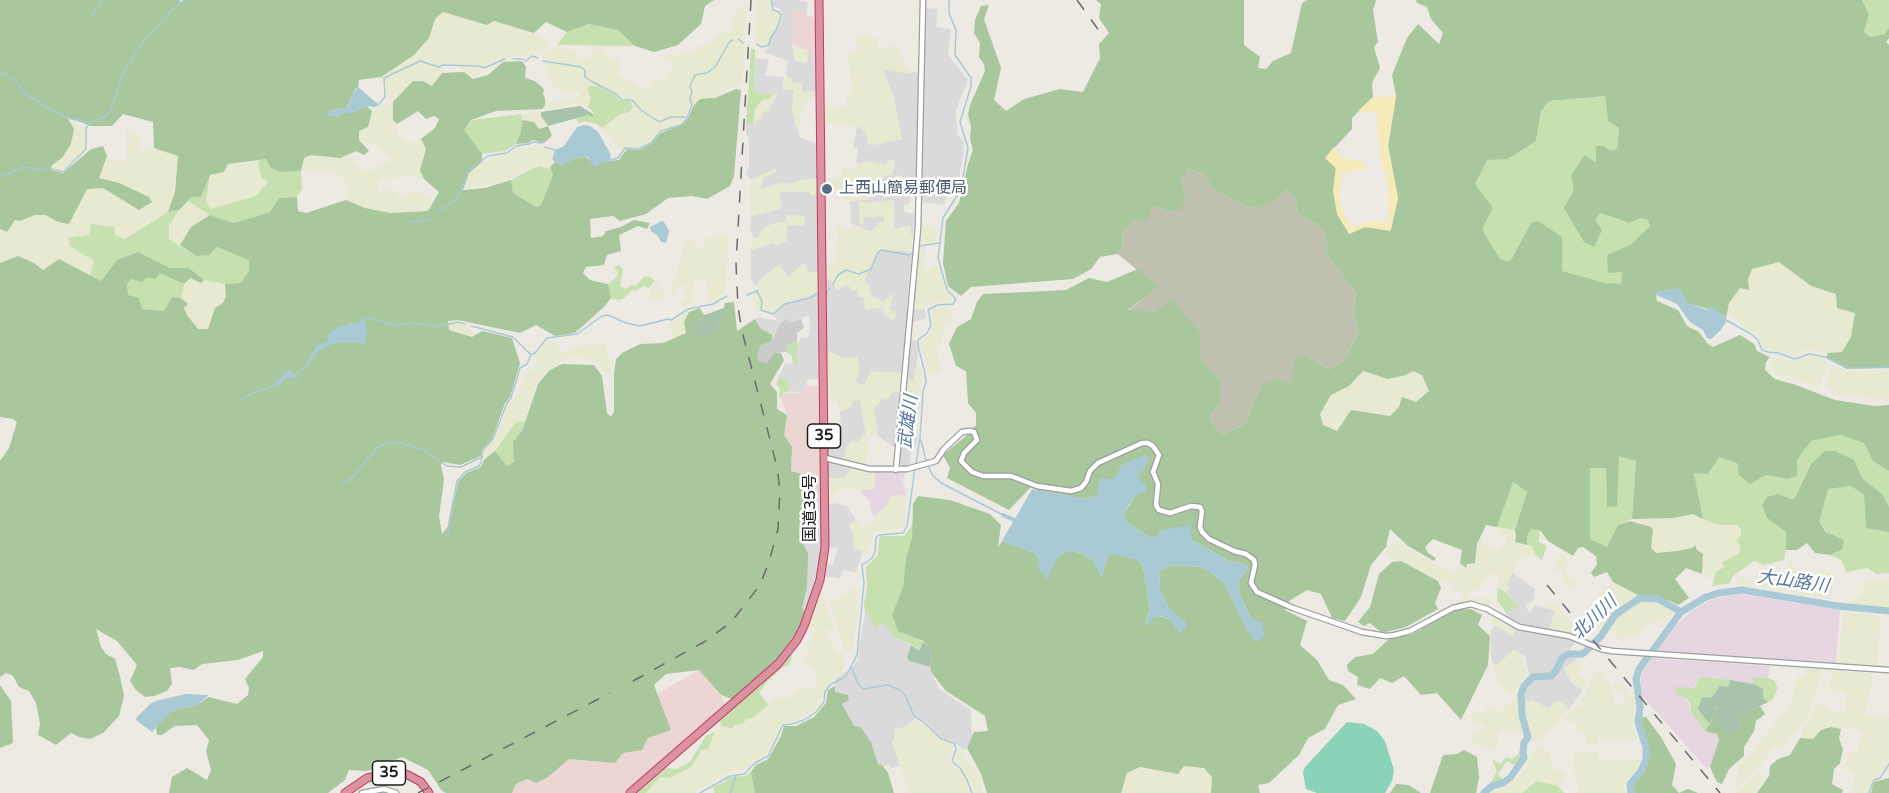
<!DOCTYPE html>
<html>
<head>
<meta charset="utf-8">
<style>
	body { margin:0 }
	canvas { display:block; background:#edeae4 }
</style>
</head>
<body>
<canvas width="1889" height="793"></canvas>
<script>
const ctx = document.querySelector('canvas').getContext('2d');
ctx.lineJoin = 'round';
function fill(path, color) {
  ctx.fillStyle = color;
  ctx.fill(path, 'evenodd');
}
function shape(rows) {
  const path = new Path2D();
  for (const r of rows) {
    path.moveTo(r[0], r[1]);
    for (let i = 2; i < r.length; i += 2) path.lineTo(r[i], r[i + 1]);
  }
  return path;
}
function strokePath(path, color, width, dash) {
  ctx.strokeStyle = color;
  ctx.lineWidth = width;
  ctx.lineCap = dash ? 'butt' : 'round';
  ctx.setLineDash(dash || []);
  ctx.stroke(path);
}
function drawText(font, color, halo, rows, align = 'center') {
  ctx.font = font + ' "Varela Round","Noto Sans JP",sans-serif';
  ctx.lineWidth = 5;
  ctx.setLineDash([]);
  ctx.textBaseline = 'middle';
  ctx.strokeStyle = halo;
  ctx.fillStyle = color;
  for (const [text, x, y, turn = 0] of rows) {
    ctx.save();
    ctx.translate(x, y);
    ctx.rotate((+turn || 0) * Math.PI / 180);
    ctx.textAlign = isNaN(turn) ? turn : align;
    if (halo) ctx.strokeText(text, 0, 0);
    ctx.fillText(text, 0, 0);
    ctx.restore();
  }
}
fill(shape([
	[772,0,798,0,808,3,806,14,792,10,792,44,795,61,807,63,808,50,817,53,817,92,802,91,792,82,792,78,786,77,788,61,764,52,770,46,770,39,779,27,782,17,780,9,772,6],
	[926,8,938,9,936,27,951,29,948,55,968,80,956,110,957,134,963,141,964,153,960,170,960,177,946,178,946,200,944,205,922,202,922,187,911,184,894,188,899,188,899,196,911,196,910,203,904,205,904,212,914,214,913,234,910,235,911,225,894,229,893,200,864,217,884,216,884,222,879,223,871,232,851,223,850,201,869,199,868,191,871,190,872,181,887,165,870,161,858,164,856,162,858,148,853,147,857,126,860,127,868,136,867,144,894,98,882,70,925,73],
	[755,58,769,60,765,76,784,77,782,90,794,90,792,111,800,137,819,145,819,179,799,180,792,184,782,183,760,189,764,177,776,173,752,180,745,174,749,167,749,138,746,135,746,125,763,116,764,112,776,95,758,94,754,90],
	[779,192,809,192,819,196,820,272,827,276,837,290,845,285,857,289,863,297,883,308,891,320,895,318,895,312,890,311,884,301,876,299,870,293,869,285,864,282,868,269,872,267,876,254,882,250,904,251,912,254,906,310,924,308,927,318,913,322,911,340,916,341,918,354,914,382,901,373,864,385,854,382,842,358,827,350,821,352,821,379,808,379,804,393,789,391,789,382,779,377,785,363,793,364,801,337,808,339,810,331,809,315,789,323,786,320,773,335,760,328,755,319,758,317,778,321,773,313,784,303,809,297,819,272,809,273,805,264,789,277,761,279,756,286,751,280,751,250,772,243,787,225,805,217,787,215,786,221,762,230,761,236,754,238,750,230,751,216,781,209],
	[893,392,899,392,895,436,918,437,916,447,911,452,909,467,903,466,899,462,901,449,892,446,878,436,874,408,879,404,880,399],
	[854,400,860,401,866,435,858,442,851,468,846,477,828,479,827,438,841,438,840,412,849,408],
	[813,477,822,477,823,506,836,503,847,506,856,520,849,525,853,532,853,547,862,550,862,554,856,572,843,570,840,579,825,576,827,564,833,565,838,548,823,546,818,580,805,613,802,608,807,588,802,542,803,527,808,519,807,497],
	[1512,572,1535,589,1534,600,1525,606,1530,613,1535,605,1555,611,1550,629,1579,637,1570,649,1576,660,1563,669,1573,684,1583,690,1569,709,1558,700,1548,708,1532,700,1530,702,1523,700,1521,687,1529,674,1525,656,1514,650,1495,666,1491,659,1491,631,1495,625,1513,636,1515,630,1503,623,1506,612,1518,606,1505,592,1509,589,1507,584],
	[865,612,883,623,894,637,911,645,907,657,909,661,931,667,931,672,940,690,971,710,972,739,967,748,964,750,951,740,942,739,928,723,916,718,895,737,892,742,900,766,891,768,889,765,883,766,878,764,871,743,854,726,835,692,836,678,853,667,857,660]
]), '#dbdada');
fill(shape([
	[792,9,813,17,816,23,816,52,802,49,792,44],
	[807,385,821,387,822,477,813,477,791,471,792,447,784,435,787,415,781,398,783,393,803,393],
	[699,670,721,695,726,706,627,793,512,793,516,784,527,779,547,778,569,759,615,763,623,753,642,750,648,738,671,730,657,694]
]), '#ecd6d4');
fill(shape([
	[875,472,905,472,903,482,906,494,891,497,884,508,873,517,869,500,859,490,875,489],
	[1739,594,1840,610,1836,663,1656,651,1675,626,1693,610,1713,599],
	[1652,658,1770,666,1768,678,1753,678,1753,684,1701,677,1685,697,1705,731,1717,734,1720,740,1710,767,1706,768,1642,696,1640,684,1642,671]
]), '#e5d6e2');
fill(shape([
	[786,319,789,323,801,319,804,328,797,333,797,340,788,345,786,352,774,353,767,363,759,361,757,355,761,345,771,342,780,324]
]), '#cbcbcb');
fill(shape([
	[1186,169,1203,173,1213,189,1243,205,1256,208,1286,190,1296,198,1297,214,1318,224,1327,237,1326,254,1356,293,1353,314,1359,331,1342,363,1329,369,1307,356,1290,385,1261,386,1245,424,1222,435,1209,418,1220,402,1220,381,1156,312,1128,311,1157,287,1118,254,1122,246,1123,232,1134,220,1153,206,1167,211,1186,198,1181,178]
]), '#c0c0b0');
fill(shape([
	[757,0,770,0,770,7,772,11,778,12,780,17,776,28,769,38,768,46,761,46,755,41],
	[747,4,742,83,722,91,715,98,700,99,694,105,689,105,685,119,681,124,660,130,650,142,638,148,617,149,610,136,602,128,622,113,620,101,615,95,600,87,588,90,591,97,588,107,581,104,542,109,545,105,545,98,554,103,557,100,566,101,580,97,580,91,571,94,558,91,554,87,542,57,545,52,554,48,575,50,577,59,591,57,591,49,608,50,605,55,609,58,619,59,620,76,631,81,639,87,653,88,651,81,664,81,669,72,677,63,668,59,662,61,666,55,681,55,713,41,722,32,727,32,731,35,733,24,730,22,739,8],
	[443,12,487,24,494,21,534,33,548,43,544,50,535,51,526,59,521,56,495,60,491,65,480,69,480,74,473,77,462,70,459,64,440,64,442,73,432,86,424,81,393,119,397,124,397,135,406,142,412,143,421,139,426,149,420,170,424,179,407,175,379,181,377,191,392,189,399,196,418,191,433,202,428,211,390,213,365,208,346,200,351,190,337,172,301,171,304,157,311,154,340,158,348,154,362,171,375,169,391,160,375,143,364,145,359,140,359,131,368,127,372,111,393,102,388,97,381,77,414,55,429,38,435,19],
	[855,35,876,37,879,51,895,45,901,49,900,55,912,71,912,74,883,70,894,98,902,139,873,145,867,144,868,136,860,127,824,123,826,106,840,107,846,105,847,97,853,92,848,55,857,49],
	[792,44,802,49,808,50,807,63,795,61],
	[784,77,792,78,792,82,802,83,802,91,817,92,817,95,811,97,803,105,799,115,800,126,796,128,792,111,794,90,782,90],
	[772,94,777,95,769,110,764,112,763,116,753,123,755,109,762,100,771,98],
	[541,112,548,126,539,129,534,122,522,120,521,114],
	[68,120,84,128,85,149,62,171,58,171,52,165,62,158,71,144,74,129],
	[126,128,138,133,142,152,154,148,178,156,175,192,168,212,125,239,91,225,89,235,70,246,94,261,90,275,59,259,43,270,34,263,18,256,0,263,0,229,7,232,15,220,21,221,35,215,46,215,58,222,87,189,103,188,139,210,119,183,99,178,107,156,122,163,127,157],
	[535,145,552,150,551,160,553,164,550,167,539,165,528,168,509,179,485,186,463,188,469,173,482,162,508,155,518,147,529,148],
	[888,160,895,161,892,175,885,176,883,179,872,181,871,190,868,191,869,199,843,202,843,190,831,190,831,181,826,181,827,178,841,177,842,166,856,169,858,164,870,161,886,165],
	[258,161,261,178,270,181,256,196,211,209,206,201,210,175,228,164],
	[775,168,777,172,763,177,761,182,761,189,782,183,792,184,799,180,819,179,819,196,810,195,809,192,780,192,781,209,751,216,750,188,752,180],
	[895,175,906,177,911,184,916,186,916,197,899,196,899,188,894,188],
	[960,177,956,188,946,200,945,178],
	[894,200,894,229,911,225,910,234,913,234,912,249,910,253,904,251,881,250,876,254,872,267,868,269,864,282,869,285,870,293,876,299,884,301,891,294,893,296,890,311,896,312,895,319,891,320,889,316,885,316,883,308,865,310,863,297,858,297,857,289,851,291,850,287,845,285,837,290,827,276,826,263,835,263,838,232,835,230,837,225,847,230,854,226,870,232,879,223,884,221,884,216,865,217,862,226,860,225,859,203],
	[188,201,210,215,191,227,180,245,169,239,169,226,179,210],
	[787,215,805,216,804,226,787,225,787,242,775,245,772,243,751,250,751,240,754,238,760,236,762,230,771,224,786,221],
	[927,226,936,227,936,242,920,245,921,228],
	[729,232,725,289,720,300,705,304,705,301,708,300,706,280,694,278,692,302,681,307,679,303,685,300,684,284,677,287,674,295,671,286,680,263,683,245,686,240,692,238,699,253,706,238,715,238],
	[926,248,924,269,931,268,936,263,946,293,953,298,948,303,935,301,924,308,913,310,919,249],
	[1779,262,1811,286,1836,294,1837,308,1855,313,1851,337,1842,352,1828,353,1806,349,1796,356,1763,348,1760,339,1727,313,1729,303,1748,279,1752,269],
	[804,263,809,273,820,272,820,290,809,297,784,303,773,313,755,310,754,295,761,279,779,264,789,277],
	[190,278,201,283,204,280,225,284,226,296,223,303,215,308,209,329,199,329,187,315,184,308,187,304,181,298,184,284],
	[655,281,664,292,661,300,650,299,651,291,648,288],
	[937,307,951,308,951,322,946,322,941,338,943,344,936,347,941,372,932,373,928,377,927,363,920,344,931,332,934,324,929,314,931,310],
	[687,311,689,312,684,322,686,332,672,339,670,323],
	[458,320,465,323,475,335,473,337,448,330,448,321],
	[553,340,562,353,593,341,594,345,606,343,607,358,612,360,611,374,603,371,600,363,577,357,565,359,536,383,525,421,515,423,495,451,484,460,484,451,494,440,503,419,507,404,516,397,525,375,537,365,534,356,545,343],
	[827,350,842,358,857,357,860,368,855,383,864,385,871,371,901,373,899,392,893,392,887,400,880,399,879,404,874,408,878,436,869,436,866,466,843,461,847,445,852,441,858,442,862,436,866,435,860,401,854,400,849,408,840,412,837,401,827,402],
	[1809,356,1824,358,1827,361,1819,388,1787,376,1777,375,1770,364,1772,360,1781,358,1796,360],
	[917,360,923,374,921,387,918,437,903,437,907,377,914,381],
	[1832,365,1848,371,1889,371,1889,399,1873,399,1835,394,1827,386],
	[1363,371,1388,379,1413,371,1422,375,1429,391,1416,402,1399,407,1390,416,1351,410,1337,431,1323,425,1320,414,1331,395,1349,386],
	[851,468,875,472,875,489,859,490,851,488,836,490,833,498,829,499,828,479,846,477],
	[906,494,905,521,903,525,896,530,876,531,864,556,861,550,853,548,853,533,849,525,856,520,861,528,873,525,873,517,884,508,891,497],
	[1693,514,1720,525,1737,525,1741,529,1740,550,1737,555,1722,562,1724,567,1716,572,1713,577,1706,578,1702,574,1703,554,1697,550,1694,545,1692,548,1678,551,1656,553,1651,548,1650,527,1642,525,1642,521,1632,519,1673,518],
	[1497,527,1515,530,1516,536,1515,542,1532,546,1536,556,1528,555,1518,560,1507,584,1510,589,1505,592,1498,588,1499,579,1493,572,1483,581,1478,591,1471,590,1468,594,1473,600,1480,597,1491,601,1490,607,1477,602,1466,601,1455,604,1466,594,1454,590,1452,583,1438,581,1386,555,1391,541,1408,548,1434,564,1453,572,1459,566,1465,570,1467,564,1475,563,1480,539,1490,548,1498,550,1505,544,1506,537,1500,534],
	[1561,554,1569,559,1564,569,1571,579,1578,580,1575,585,1569,588,1565,586,1564,576,1561,572,1554,570],
	[1790,561,1799,575,1833,571,1831,599,1736,583,1738,578,1742,576,1754,582,1760,570,1769,567,1771,578,1784,577],
	[1872,580,1889,580,1889,608,1848,604,1862,593,1867,581],
	[1613,582,1625,586,1642,599,1659,602,1675,610,1665,622,1656,621,1638,634,1620,640,1608,628,1589,622,1585,616,1587,606,1598,601,1600,593],
	[856,587,858,615,852,652,844,649,830,603],
	[821,588,833,628,827,631,836,654,842,653,845,664,843,673,827,683,822,701,815,710,793,722,782,723,775,739,764,757,752,761,746,769,727,773,694,793,647,793,660,777,691,767,702,750,708,749,715,731,721,726,731,728,735,725,743,724,746,719,752,718,759,711,763,710,775,699,783,697,789,699,797,689,816,687,815,670,804,662,809,645,816,631,809,625,816,607],
	[1556,604,1580,633,1579,637,1549,629,1555,611,1541,607],
	[1843,612,1881,616,1877,666,1839,664],
	[1491,616,1515,630,1513,636,1490,623],
	[1514,650,1521,654,1526,672,1524,677,1512,696,1498,683,1498,677,1494,673,1495,666],
	[1576,660,1584,668,1577,673,1586,682,1583,690,1573,684,1563,669],
	[1599,669,1613,690,1615,705,1624,705,1625,691,1615,689,1612,683,1622,684,1635,700,1633,725,1637,739,1598,738,1598,744,1586,744,1586,732,1575,731,1577,723,1563,719,1575,707,1580,707,1590,681],
	[1807,669,1823,669,1808,717,1801,726,1789,736,1784,746,1779,749,1774,747,1756,771,1738,786,1735,784,1739,767,1749,755,1753,755,1763,738,1784,713,1792,699,1797,676,1805,677],
	[1833,671,1873,673,1865,716,1889,718,1889,774,1881,770,1871,793,1851,793,1853,790,1854,772,1845,771,1849,752,1857,753,1862,732,1853,728,1841,729,1831,727,1821,730,1813,739,1800,738,1803,729,1810,720,1817,703,1827,707,1827,711,1846,712,1846,692,1828,690],
	[1518,693,1520,715,1524,733,1499,730,1496,750,1490,751,1488,746,1473,745,1473,731,1483,730,1485,725,1470,722,1474,711,1483,713,1487,707,1499,713],
	[1523,700,1530,702,1531,700,1548,708,1558,700,1569,709,1539,742,1531,739,1524,716],
	[914,720,925,725,941,742,954,746,948,760,958,769,966,781,970,793,910,793,892,742,895,737,894,729,904,727],
	[1540,744,1549,752,1555,770,1565,771,1564,778,1558,786,1537,781,1522,793,1490,793,1507,786,1522,772,1535,749],
	[959,746,964,750,964,755,979,776,983,793,974,793,961,766,954,758],
	[1575,752,1598,752,1599,759,1641,760,1637,770,1626,780,1624,789,1626,793,1578,793,1579,785,1575,778,1575,771,1573,770],
	[1184,766,1204,768,1212,777,1211,793,1121,793,1127,773,1140,767,1178,774],
	[1760,773,1765,775,1754,793,1735,793]
]), '#e7e9d1');
fill(shape([
	[1862,0,1889,0,1889,28,1885,34,1869,37,1864,32,1869,14],
	[589,24,618,30,635,46,557,45,567,32],
	[751,49,755,49,754,90,758,94,772,94,771,98,762,100,755,109,753,123,746,125],
	[589,86,600,87,615,95,620,101,630,101,633,107,629,113,622,113,602,128,596,124,585,121,578,123,576,118,588,115,593,116,594,113,588,107,591,97,587,90],
	[1605,96,1608,121,1619,128,1617,150,1612,151,1603,146,1596,162,1583,155,1595,220,1600,213,1628,223,1640,218,1648,220,1650,226,1630,245,1607,255,1622,272,1621,284,1605,283,1561,271,1562,237,1531,223,1511,260,1506,261,1500,259,1482,229,1475,184,1487,159,1508,159,1536,141,1541,111,1549,101],
	[521,114,522,120,521,132,516,144,505,151,482,154,463,130,472,120],
	[267,159,281,172,301,171,302,189,297,197,279,198,270,212,234,223,210,215,188,201,192,197,201,197,210,175,206,201,211,209,256,196,269,181,261,178,258,161],
	[540,166,551,169,553,173,541,205,536,207,513,193,511,180,531,169],
	[179,210,169,226,169,239,196,256,217,247,249,259,249,272,240,283,225,284,204,280,189,268,170,268,138,252,117,260,101,281,90,275,94,261,70,246,68,238,89,235,91,224,114,227,115,235,125,239,168,212],
	[619,265,623,269,620,286,626,289,631,285,636,286,645,276,651,277,655,281,648,288,644,286,635,291,632,290,623,299,619,300,611,298,608,284,616,278,618,272,614,267],
	[160,273,184,284,181,298,172,297,165,311,142,309,128,295,127,284,133,279],
	[797,340,799,350,796,354,799,364,793,364,792,356,786,352,788,345],
	[779,377,789,382,789,391,783,393,781,398,779,398,780,389,776,384],
	[525,421,522,431,514,442,514,460,507,466,495,451,515,423],
	[1840,435,1865,443,1873,461,1889,471,1889,507,1882,494,1863,479,1854,460,1809,465,1794,500,1767,518,1786,532,1786,550,1784,560,1764,565,1754,561,1733,576,1730,583,1712,586,1716,572,1724,567,1722,562,1737,555,1740,550,1740,544,1736,541,1741,535,1741,529,1737,525,1720,525,1703,519,1694,473,1708,474,1719,457,1766,475,1787,479,1797,476,1797,460,1811,441],
	[1619,456,1636,461,1632,519,1618,525,1607,547,1590,539,1589,468,1606,468,1607,506,1616,506],
	[1513,482,1527,492,1515,530,1497,527],
	[1851,486,1864,495,1866,528,1889,532,1889,573,1877,574,1867,568,1846,572,1841,560,1830,555,1842,550,1819,522,1827,489],
	[913,524,912,537,906,559,903,587,892,615,899,631,923,642,919,651,911,644,894,637,883,623,875,627,871,618,865,612,864,604,867,588,866,567,878,555,879,539,881,536,904,536],
	[1531,528,1540,530,1539,542,1547,546,1542,560,1536,556,1532,546,1527,545,1527,536],
	[1498,588,1505,592,1519,607,1506,612,1497,600],
	[791,654,792,656,789,665,782,668,768,681,759,693,769,705,752,718,746,719,743,724,735,725,731,728,721,726,720,720,778,669],
	[1700,677,1730,680,1728,687,1720,687,1711,698,1698,709,1709,724,1705,731,1691,712,1691,704,1685,697,1677,695,1675,687,1694,688],
	[1753,678,1768,678,1774,680,1778,688,1773,699,1768,702,1763,699,1753,684],
	[715,731,708,749,702,750,691,767,669,778,660,777,646,793,637,793,666,768,677,769,690,762,705,737],
	[1520,753,1523,756,1516,766,1507,761,1498,774,1504,780,1489,786,1497,771,1492,759,1500,764,1506,757,1512,759],
	[751,772,755,793,714,793,713,786,723,783,730,777,745,776],
	[1537,781,1558,786,1564,793,1522,793]
]), '#c6e1af');
fill(shape([
	[0,0,180,0,179,2,183,0,714,0,705,6,701,24,678,45,654,52,635,46,618,30,589,24,567,32,546,22,534,33,494,21,487,25,443,12,435,19,429,38,414,55,381,77,359,80,358,87,355,89,347,108,330,111,351,113,367,106,372,111,368,127,359,131,359,140,369,151,364,155,356,151,340,158,311,155,304,158,301,171,281,172,271,168,266,159,228,164,224,172,210,175,201,197,192,197,179,210,168,212,175,192,178,156,154,148,153,122,123,114,112,126,91,126,67,117,74,129,71,144,62,158,52,165,51,170,63,173,91,149,103,146,107,156,99,178,119,183,149,197,152,202,139,210,103,188,87,189,69,224,58,222,46,215,35,215,20,221,15,220,7,232,0,229],
	[1096,0,1244,0,1244,45,1260,57,1258,68,1266,69,1273,61,1291,53,1302,3,1307,0,1376,0,1373,10,1378,42,1374,47,1380,68,1372,83,1373,97,1352,118,1352,129,1325,158,1336,168,1333,191,1349,234,1364,227,1391,230,1398,198,1388,146,1396,96,1392,75,1407,38,1418,24,1439,44,1443,33,1431,19,1427,7,1417,3,1416,0,1862,0,1869,14,1864,32,1870,37,1885,34,1889,28,1889,38,1886,42,1889,45,1889,368,1847,369,1826,358,1828,353,1842,352,1851,337,1855,313,1837,308,1836,294,1811,286,1779,262,1752,269,1748,279,1749,290,1740,288,1729,303,1726,318,1718,312,1689,304,1677,289,1656,292,1656,295,1657,301,1678,310,1687,326,1699,332,1707,343,1713,347,1740,335,1754,344,1757,351,1770,357,1766,362,1765,370,1775,379,1796,385,1835,400,1875,406,1889,405,1889,471,1873,461,1864,443,1840,435,1811,441,1797,460,1797,476,1787,479,1766,475,1750,484,1739,475,1738,464,1719,457,1708,474,1694,473,1703,519,1693,514,1673,518,1632,519,1636,461,1619,456,1617,506,1607,507,1606,468,1590,468,1590,539,1607,547,1618,525,1630,521,1651,527,1653,530,1651,548,1656,553,1678,551,1692,548,1695,545,1697,550,1703,554,1702,574,1686,568,1675,579,1689,598,1678,605,1668,600,1638,595,1613,582,1607,572,1594,577,1591,573,1597,564,1596,556,1583,547,1578,548,1573,556,1548,541,1540,530,1531,529,1527,536,1527,545,1515,542,1516,536,1515,530,1527,492,1513,482,1497,527,1486,525,1477,544,1475,563,1467,564,1466,568,1460,563,1462,550,1433,539,1425,547,1428,553,1436,558,1434,561,1408,546,1390,529,1386,547,1371,565,1361,597,1345,621,1332,618,1321,594,1307,590,1289,601,1285,610,1307,621,1300,645,1317,660,1329,680,1343,685,1356,699,1338,705,1325,729,1308,738,1299,755,1269,783,1258,785,1260,793,1211,793,1212,777,1204,768,1184,766,1178,774,1140,767,1127,773,1121,793,987,793,981,774,967,748,974,732,988,731,985,716,946,691,931,672,930,647,923,641,898,631,892,615,903,587,906,559,912,537,913,504,918,496,950,500,990,514,1001,525,998,547,1002,541,1035,553,1048,579,1048,573,1059,556,1068,551,1081,553,1094,561,1102,576,1105,563,1109,555,1120,555,1136,559,1143,566,1150,609,1145,624,1154,617,1160,616,1170,620,1180,633,1185,622,1170,610,1160,590,1159,572,1169,565,1200,567,1209,571,1224,583,1248,631,1257,642,1251,618,1240,595,1238,581,1248,569,1247,565,1229,561,1192,540,1149,537,1126,522,1124,513,1137,494,1137,477,1149,460,1122,465,1116,477,1097,496,1082,499,1042,490,1039,492,1031,487,1009,510,947,478,950,468,943,455,967,435,976,425,976,413,968,403,966,371,956,366,949,344,957,327,971,319,977,302,983,294,1066,290,1089,278,1107,282,1138,269,1158,287,1128,310,1156,312,1171,299,1201,334,1199,357,1220,381,1220,402,1209,418,1222,435,1245,424,1261,386,1276,379,1290,385,1296,357,1307,356,1329,369,1342,363,1359,331,1353,314,1356,293,1326,254,1327,237,1318,224,1297,214,1296,198,1286,190,1270,204,1256,208,1243,205,1213,189,1203,173,1187,169,1181,178,1186,198,1180,210,1167,211,1153,206,1146,222,1134,220,1123,232,1122,246,1118,254,1100,257,1091,269,1073,279,971,287,961,296,948,286,943,263,946,221,959,203,968,164,973,150,970,139,971,127,968,114,970,105,985,71,984,64,979,57,980,43,974,33,975,20,981,6,989,5,984,19,1001,68,994,100,1006,111,1024,99,1060,89,1083,92,1100,58,1099,44,1109,33,1099,18,1101,4],
	[1605,96,1608,121,1619,128,1617,149,1612,151,1603,146,1596,146,1596,162,1584,155,1571,176,1574,190,1564,208,1584,242,1594,247,1602,230,1595,220,1600,213,1629,223,1640,218,1648,220,1650,226,1630,245,1607,255,1608,273,1622,272,1621,284,1605,283,1562,271,1562,237,1538,221,1531,223,1511,260,1506,261,1500,259,1482,229,1493,208,1475,184,1487,160,1508,159,1536,141,1541,111,1549,101],
	[1363,371,1388,379,1406,375,1413,371,1422,375,1429,391,1416,402,1402,397,1399,407,1390,416,1351,410,1337,431,1323,425,1320,414,1331,395,1349,386],
	[522,61,526,67,525,78,535,81,544,89,543,94,545,98,545,105,542,109,496,111,471,120,464,130,482,154,482,162,469,173,463,190,485,188,511,180,513,193,536,207,541,205,553,174,550,167,555,162,562,165,576,157,580,158,584,156,592,161,601,162,619,160,627,149,639,150,651,144,661,133,681,125,687,120,694,105,700,99,715,98,736,89,741,90,734,176,730,186,707,199,692,196,668,198,646,214,620,221,613,216,590,219,591,238,603,236,606,231,621,227,634,220,650,223,647,229,638,226,619,235,621,251,607,255,604,265,586,267,583,273,590,280,608,284,611,298,604,307,575,333,555,336,536,325,520,333,458,320,448,321,449,330,472,337,482,331,512,338,520,363,510,397,505,403,492,439,482,450,481,456,460,465,443,462,441,465,444,480,439,517,442,534,449,525,458,482,466,473,481,467,484,460,495,451,507,466,514,461,513,442,522,431,538,384,550,370,562,364,594,365,602,376,607,413,611,417,614,411,614,374,616,359,622,353,640,344,663,343,686,333,684,322,689,312,700,308,704,315,698,321,717,333,725,303,734,302,737,331,755,319,760,328,773,335,771,342,761,345,757,355,759,361,767,363,774,353,781,353,784,360,770,384,777,392,777,409,787,415,784,435,792,447,791,471,813,477,807,497,808,519,803,527,802,542,808,553,807,588,802,608,805,613,794,637,776,661,732,699,721,695,699,670,666,674,654,685,671,730,648,738,642,750,623,753,615,763,569,759,547,778,536,783,527,779,516,784,512,793,446,793,442,791,428,770,402,757,367,771,349,770,345,780,328,793,169,793,172,777,187,768,207,780,211,770,206,751,209,740,197,725,175,726,162,735,157,735,156,728,166,715,172,711,197,705,209,697,237,704,248,695,249,688,245,679,263,657,263,651,238,660,202,664,194,670,180,667,170,668,172,684,167,691,154,696,145,697,136,690,130,681,137,665,117,641,96,629,101,647,106,654,115,659,120,676,124,696,119,716,103,733,90,739,79,737,71,733,56,745,38,735,40,724,36,703,29,691,19,687,13,676,6,673,0,677,0,461,9,448,17,422,13,419,0,417,0,263,18,256,34,263,43,270,59,259,101,281,117,260,138,252,170,268,189,268,204,280,201,283,190,278,184,284,160,273,155,279,147,277,142,282,132,279,127,284,128,295,139,298,142,309,164,311,172,297,181,298,188,304,184,308,187,315,198,329,208,329,215,308,223,303,226,296,225,284,240,283,249,272,249,260,217,247,209,255,196,256,180,245,191,227,210,215,234,223,270,212,279,198,297,197,298,211,306,213,346,200,365,208,390,213,428,211,439,192,424,179,420,170,426,149,421,139,435,128,439,119,434,116,426,119,418,111,397,124,393,120,393,102,413,81,423,81,432,86,442,73,464,72,473,79,488,75,503,62],
	[522,120,534,122,539,129,548,126,552,136,544,143,533,140,528,143,516,144,521,132],
	[1825,451,1835,451,1854,460,1863,479,1882,494,1889,507,1889,532,1866,528,1864,495,1851,486,1828,489,1819,522,1826,532,1844,540,1842,550,1830,555,1815,553,1807,543,1797,550,1786,550,1786,532,1767,518,1762,505,1767,497,1778,494,1794,500,1810,465],
	[1401,561,1438,581,1441,588,1435,603,1438,609,1406,627,1382,633,1370,623,1364,626,1358,622,1370,607,1379,574,1392,562],
	[1471,609,1482,615,1478,625,1490,636,1488,665,1461,720,1437,693,1421,695,1404,676,1392,683,1380,678,1370,689,1357,685,1358,677,1348,671,1347,665,1355,657,1373,654,1390,638,1411,635,1454,610],
	[0,685,11,701,13,743,0,748],
	[835,686,835,692,848,695,849,700,842,704,854,726,861,727,871,742,878,764,883,766,888,773,894,793,755,793,751,772,756,765,768,759,781,736,784,726,796,726,814,717,826,703,828,690],
	[1760,706,1765,714,1756,721,1754,731,1744,747,1744,756,1729,769,1722,784,1717,782,1710,767,1719,740,1717,734,1705,731,1714,717,1716,707,1739,726,1740,716],
	[1643,717,1646,717,1661,737,1676,764,1672,785,1679,793,1688,789,1698,793,1635,793,1633,791,1633,783,1644,773,1649,754,1641,721],
	[1831,727,1841,729,1839,738,1843,750,1840,763,1834,769,1832,784,1843,790,1842,793,1757,793,1769,776,1770,766,1778,759,1790,755,1800,738,1813,739,1821,730],
	[1464,750,1477,757,1479,777,1476,793,1430,793,1443,755,1457,754],
	[1889,778,1889,793,1871,793,1874,782],
	[1396,784,1409,785,1421,793,1390,793]
]), '#a8c79d');
fill(shape([
	[1396,96,1388,146,1398,198,1390,231,1365,227,1349,234,1337,214,1333,191,1336,168,1325,158,1334,147,1341,158,1359,161,1365,164,1367,168,1341,174,1342,183,1338,198,1351,228,1365,222,1388,222,1389,196,1386,175,1381,162,1377,113,1358,111,1373,97]
]), '#f6ebb8');
fill(shape([
	[580,106,593,114,593,117,588,115,548,126,541,116,541,112],
	[724,308,717,333,695,335,698,321,704,315],
	[923,642,930,647,931,667,909,661,907,657,911,645,919,651],
	[1730,680,1753,684,1763,689,1763,698,1768,702,1740,716,1739,726,1730,736,1719,726,1719,709,1716,707,1714,717,1709,724,1698,709,1702,697,1711,698,1720,686,1728,687]
]), '#a7c3ac');
fill(shape([
	[1347,722,1364,724,1377,731,1385,741,1394,770,1392,781,1385,793,1317,793,1306,789,1303,773,1305,767]
]), '#8ad3b9');
fill(shape([
	[358,87,379,105,375,107,367,106,351,113,344,113,339,117,328,115,327,113,330,111,347,108,351,100,351,96],
	[584,125,590,126,598,132,610,153,611,162,601,162,596,167,593,166,588,157,584,156,580,158,576,157,562,165,555,162,552,159,555,150,564,146,577,127],
	[662,221,664,222,669,231,666,243,661,242,658,236,651,231,650,227],
	[1680,286,1681,292,1689,304,1707,310,1712,307,1715,307,1718,312,1726,318,1726,322,1720,331,1711,339,1707,338,1703,330,1690,322,1677,304,1656,295,1655,292,1677,289],
	[364,318,367,329,365,344,352,342,336,343,325,347,317,353,305,369,304,368,316,346,328,341,328,334,341,325,346,326,351,322,355,324],
	[291,370,300,380,293,377,287,378,278,386,270,388,286,371],
	[1145,455,1149,460,1137,477,1147,486,1145,492,1137,494,1128,506,1124,513,1126,522,1149,537,1156,537,1161,530,1190,525,1192,540,1229,561,1247,565,1248,569,1238,581,1240,595,1251,618,1263,623,1264,636,1257,642,1248,631,1224,583,1209,571,1200,567,1169,565,1159,572,1160,590,1170,610,1186,622,1186,627,1180,634,1170,620,1161,616,1154,617,1147,626,1145,625,1150,609,1143,566,1136,559,1120,555,1109,555,1105,563,1102,577,1100,576,1094,561,1081,553,1068,551,1059,556,1049,573,1048,580,1038,569,1039,562,1035,553,1002,541,1032,489,1039,492,1042,490,1082,499,1096,496,1100,478,1114,479,1122,465],
	[186,694,209,695,197,705,172,711,152,732,136,720,137,717,151,703,159,700]
]), '#a9cad5');
strokePath(shape([
	[92,15,102,0],
	[738,39,743,43],
	[756,44,762,47,769,45,770,39,777,28,781,16,779,12,773,10,771,0],
	[513,59,523,59,526,61,532,56,538,58],
	[543,61,581,67,585,70,585,77,591,81,616,94,622,100,632,100,641,110,659,122,671,117,685,117],
	[0,74,5,74,19,84,24,93,55,112,71,119,88,122],
	[379,104,385,97,384,78,420,61,439,67,443,65,479,66,484,68,505,59],
	[545,147,555,150],
	[611,160,618,158,625,148,638,149,651,143,661,131,681,125,686,120,692,105,690,98,692,92,690,86,695,75,707,73,715,67,730,41,733,40],
	[52,169,63,172,86,149,86,128,90,123,104,117,111,110,123,74,141,44,175,7,186,0],
	[0,177,23,167,42,170,47,168],
	[437,213,458,198,468,171,488,156,507,153,516,146,529,144,533,142,542,143],
	[411,222,430,219],
	[920,246,939,243],
	[833,284,838,275,846,270,859,274,871,269,877,254,881,250,909,255,911,253],
	[827,291,830,288],
	[747,295,757,291,762,302,761,310,773,314,785,304,809,298,820,292],
	[364,319,368,318,397,325,411,323,441,326,458,322,465,324],
	[1726,320,1751,334,1758,340,1762,350,1768,352,1778,353,1795,359,1809,354,1825,357,1848,368,1889,367],
	[471,326,513,337,531,355,535,353,547,338,577,334,602,316,608,315,626,323,640,326,668,319,671,320,688,309,713,304,727,296],
	[295,375,305,367],
	[241,400,250,394,271,387],
	[921,440,926,461],
	[916,464,920,438,923,392,926,382,925,373,918,346,918,340,927,333,931,325,928,310,937,305,953,304,956,299,947,290,938,258,943,218,961,189,968,148,960,122,971,86,971,78,955,55,956,30,949,13,949,0],
	[928,466,933,476,941,483,1003,515],
	[340,484,351,479,377,448,387,443,400,443,422,449,447,466,461,467,482,457],
	[448,536,449,523,457,481,465,472,479,466,481,462,483,450,493,439,507,403,511,398,520,368,527,364,531,355],
	[852,668,857,682,863,689,888,685,900,690,905,695,914,716,926,724,941,739,954,743,956,749,952,761,960,768,967,780,972,793],
	[700,793,730,776,744,774,755,763,768,756,783,725,792,724,804,720,816,712,824,702,825,692,830,685,846,676,857,655,864,583,862,565,872,558,875,552,876,537,879,535,903,533,907,526,915,468],
	[730,793,736,775],
	[1869,793,1874,780,1880,778,1889,764]
]), '#a9cad5', 1.5);
strokePath(shape([
	[1003,515,1014,520]
]), '#a9cad5', 4);
strokePath(shape([
	[1484,793,1492,786,1503,783,1510,778,1524,758,1523,752,1524,743,1528,737,1522,715,1521,694,1524,686,1533,677,1551,676,1556,671,1562,658,1569,654,1582,654,1585,652,1601,636,1615,615,1640,598,1658,599,1681,612],
	[1631,793,1630,784,1641,771,1646,760,1646,748,1638,722,1640,707,1636,679,1639,669,1681,612,1706,597,1719,593,1742,590,1838,606,1889,611]
]), '#a9cad5', 7);
const minor = shape([
	[825,458,870,469,907,469,936,461,944,449,962,432,970,431,974,432,977,440,964,453,961,461,972,472,983,476,1011,476,1037,486,1071,491,1081,488,1086,482,1090,471,1098,463,1142,443,1148,443,1153,446,1159,455,1153,472,1158,484,1156,505,1159,510,1170,513,1191,506,1200,507,1202,511,1200,527,1202,532,1209,539,1234,551,1246,554,1254,560,1255,565,1251,583,1257,592,1293,608,1362,632,1386,636,1395,635,1410,631,1453,608,1471,604,1487,609,1519,627,1569,636,1601,649,1612,651,1889,670],
	[896,470,918,228,923,0],
	[362,793,384,789,396,793]
]);
const highway = shape([
	[345,793,367,778,395,772,408,775,421,782,429,793],
	[630,793,778,664,797,640,804,626,820,580,825,547,819,0]
]);
strokePath(minor, '#9e9e9e', 7);
strokePath(highway, '#c33864', 9);
strokePath(minor, '#fff', 4.5);
strokePath(highway, '#db949f', 7);
strokePath(shape([
	[1077,0,1100,32],
	[1547,585,1720,793],
	[633,681,704,642,726,626,736,616,760,585,769,562,778,529,780,490,777,467,742,331,738,307,736,264,751,0],
	[418,793,610,693]
]), '#6b6b6b', 1.5, [12, 12]);
for (const [x, y, r, color] of [
	[827,189,6,"#5c6f8a"]
]) {
  const dot = new Path2D();
  dot.arc(x, y, r, 0, 2 * Math.PI);
  ctx.fillStyle = color;
  ctx.fill(dot);
  strokePath(dot, '#fff', 2);
}
for (const [x, y, w] of [
	[824,436,33],
	[389,773,33]
]) {
  const box = new Path2D();
  box.roundRect(x - w / 2, y - 12, w, 24, 4.5);
  ctx.fillStyle = '#fff';
  ctx.fill(box);
  strokePath(box, '#1d1d1d', 1.5);
}
drawText('bold 15px', '#1d1d1d', null, [
	["35",824,436],
	["35",389,773]
]);
drawText('16px', '#4e5e75', '#fff', [
	["上西山簡易郵便局",839,189]
], 'left');
drawText('16px', '#1d1d1d', '#fff', [
	["国道35号",811,508,-90]
]);
drawText('italic 18px', '#5578a0', '#fff', [
	["武雄川",909,422,-83],
	["大山路川",1793,582,8],
	["北川川",1595,618,-44]
]);
</script>
</body>
</html>
